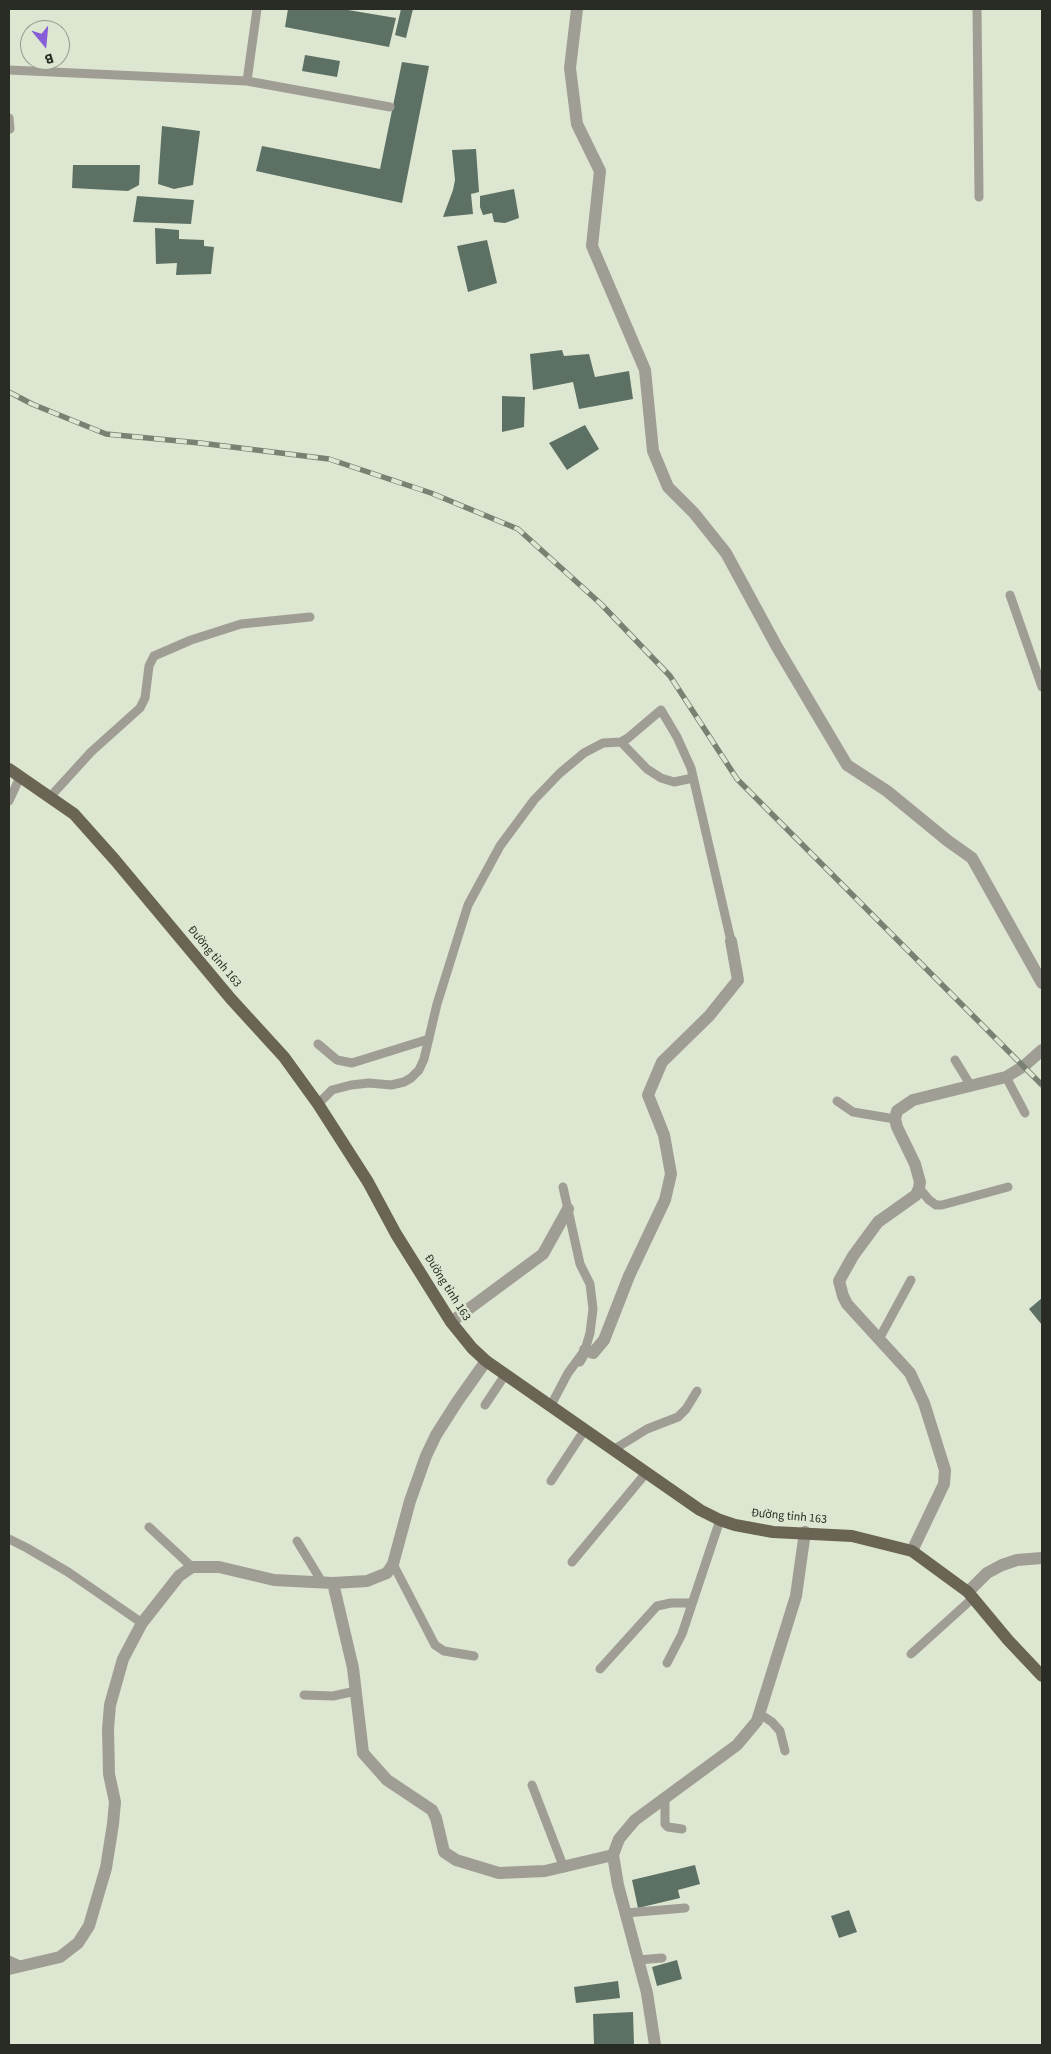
<!DOCTYPE html>
<html>
<head>
<meta charset="utf-8">
<style>
	body { margin:0 }
	#map { position:relative; width:1051px; height:2054px; overflow:hidden; background:#dde6d0; font-family:"Source Sans 3",sans-serif }
	canvas { display:block }
	.frame { position:absolute; inset:0; border:10px solid #292c24; pointer-events:none }
	.north { position:absolute; left:20px; top:20px; width:50px; height:50px; box-sizing:border-box; background:#dde6d0; border:1px solid #959c8b; border-radius:50%; rotate:163deg; font-size:14px; font-weight:700; line-height:20px; text-align:center; color:#292c24 }
	.north::after { content:''; display:block; margin:auto; width:18px; height:22px; background:#885ed8; clip-path:polygon(50% 0,100% 100%,50% 72%,0 100%) }
</style>
</head>
<body>
<div id="map">
<canvas width="1051" height="2054"></canvas>
<div class="frame"></div>
<div class="north">B</div>
</div>
<script>
const ctx = document.querySelector('canvas').getContext('2d');
ctx.lineJoin = 'round';
function fill(path, color) {
  ctx.fillStyle = color;
  ctx.fill(path, 'evenodd');
}
function shape(rows) {
  const path = new Path2D();
  for (const r of rows) {
    path.moveTo(r[0], r[1]);
    for (let i = 2; i < r.length; i += 2) path.lineTo(r[i], r[i + 1]);
  }
  return path;
}
function strokePath(path, color, width, dash) {
  ctx.strokeStyle = color;
  ctx.lineWidth = width;
  ctx.lineCap = dash ? 'butt' : 'round';
  ctx.setLineDash(dash || []);
  ctx.stroke(path);
}
function drawText(font, color, halo, rows, align = 'center') {
  ctx.font = font + ' "Source Sans 3",sans-serif';
  ctx.lineWidth = 5;
  ctx.setLineDash([]);
  ctx.textBaseline = 'middle';
  ctx.strokeStyle = halo;
  ctx.fillStyle = color;
  for (const [text, x, y, turn = 0] of rows) {
    ctx.save();
    ctx.translate(x, y);
    ctx.rotate((+turn || 0) * Math.PI / 180);
    ctx.textAlign = isNaN(turn) ? turn : align;
    if (halo) ctx.strokeText(text, 0, 0);
    ctx.fillText(text, 0, 0);
    ctx.restore();
  }
}
fill(shape([
	[288,9,342,9,396,18,389,47,285,27],
	[401,9,413,9,406,38,395,35],
	[305,55,340,61,337,77,302,71],
	[402,62,429,66,402,203,256,171,262,146,380,169],
	[162,126,200,131,193,185,174,189,158,184],
	[476,149,479,192,471,194,473,214,443,217,453,190,455,180,452,150],
	[73,165,140,165,139,185,128,191,72,188],
	[514,189,519,218,505,223,494,222,492,213,483,215,480,207,480,196],
	[137,196,194,200,191,224,133,222],
	[155,228,179,230,179,239,204,240,204,246,214,247,211,274,176,275,177,263,156,264],
	[487,240,497,283,468,292,457,246],
	[562,350,564,356,589,354,595,377,629,371,633,399,579,409,573,382,533,390,530,354],
	[502,396,525,397,524,427,502,432],
	[585,425,599,449,567,470,549,443],
	[1042,1298,1042,1325,1029,1309],
	[695,1865,700,1884,678,1890,680,1898,638,1908,632,1880],
	[849,1910,857,1932,839,1938,831,1916],
	[677,1960,682,1979,657,1986,652,1967],
	[618,1981,620,1998,576,2003,574,1987],
	[633,2012,634,2045,594,2045,593,2014]
]), '#5c7064');
strokePath(shape([
	[977,9,979,197],
	[9,70,247,81,390,107],
	[247,81,257,9],
	[9,118,10,129],
	[1010,595,1042,687],
	[621,742,647,769,661,778,674,782,693,778],
	[50,797,91,752,140,708,145,698,149,666,154,656,191,640,241,624,310,617],
	[9,801,20,777],
	[318,1044,337,1060,352,1063,429,1039],
	[955,1060,971,1086],
	[1006,1077,1025,1113],
	[837,1101,853,1112,895,1119],
	[318,1104,332,1090,351,1085,369,1083,391,1085,404,1082,411,1078,419,1070,424,1059,437,1004,468,905,500,846,534,800,560,773,584,753,603,743,621,742,628,738,661,710,677,737,691,768,731,941],
	[919,1188,929,1200,936,1205,942,1205,1008,1187],
	[879,1339,911,1280],
	[485,1405,505,1375],
	[550,1407,568,1373,585,1350,580,1362,583,1357,585,1350,590,1333,593,1309,590,1284,580,1264,563,1187],
	[613,1450,647,1429,678,1417,686,1409,697,1391],
	[551,1481,584,1431],
	[149,1527,192,1567],
	[9,1539,27,1548,68,1572,142,1623],
	[297,1541,322,1582],
	[572,1562,646,1473],
	[393,1564,435,1645,444,1651,474,1656],
	[911,1654,973,1598],
	[667,1663,682,1634,720,1520],
	[600,1669,657,1606,671,1603,692,1603],
	[304,1695,333,1696,356,1691],
	[760,1714,772,1722,780,1731,785,1751],
	[532,1785,564,1868],
	[665,1798,665,1824,668,1827,682,1829],
	[626,1913,685,1908],
	[9,1960,22,1966],
	[638,1960,662,1958]
]), '#a09d94', 9);
strokePath(shape([
	[577,9,570,68,577,124,600,171,592,246,645,370,653,451,668,487,694,513,726,553,777,647,847,765,887,791,948,841,972,858,1042,983],
	[451,1322,543,1254,568,1209],
	[585,1350,593,1353,604,1340,629,1276,665,1200,671,1174,664,1135,648,1095,662,1062,709,1016,738,980,731,941],
	[912,1551,944,1484,945,1470,924,1403,910,1373,847,1304,843,1296,839,1281,853,1256,878,1222,916,1195,919,1188,920,1182,915,1164,897,1127,895,1119,897,1111,913,1100,1006,1077,1024,1066,1042,1050],
	[333,1583,353,1668,363,1753,387,1780,432,1810,436,1818,444,1852,456,1860,499,1873,545,1871,613,1855],
	[968,1592,987,1573,1002,1565,1017,1560,1042,1558],
	[9,1969,60,1957,78,1943,89,1926,106,1868,113,1824,115,1802,109,1774,108,1729,110,1705,123,1659,142,1623,179,1576,192,1567,219,1567,274,1580,333,1583,367,1581,387,1573,393,1564,410,1501,426,1456,436,1435,457,1402,486,1361],
	[655,2045,647,1993,618,1885,613,1855,619,1839,635,1820,737,1745,757,1721,796,1596,805,1532]
]), '#a09d94', 12);
strokePath(shape([
	[9,769,74,814,115,860,231,999,284,1057,318,1104,368,1182,396,1234,451,1322,472,1348,486,1361,700,1510,720,1520,735,1525,773,1532,852,1536,912,1551,968,1592,1008,1640,1042,1676]
]), '#6a6454', 12);
const rail = shape([
	[9,392,32,404,106,434,200,443,329,459,431,493,518,529,601,604,670,676,737,779,1042,1085]
]);
strokePath(rail, '#7a8072', 5.5);
strokePath(rail, '#dde6d0', 4, [11]);
drawText('12px', '#292c24', '#dde6d0', [
	["Đường tỉnh 163",214,957,50],
	["Đường tỉnh 163",447,1288,58],
	["Đường tỉnh 163",789,1517,5]
]);
</script>
</body>
</html>
